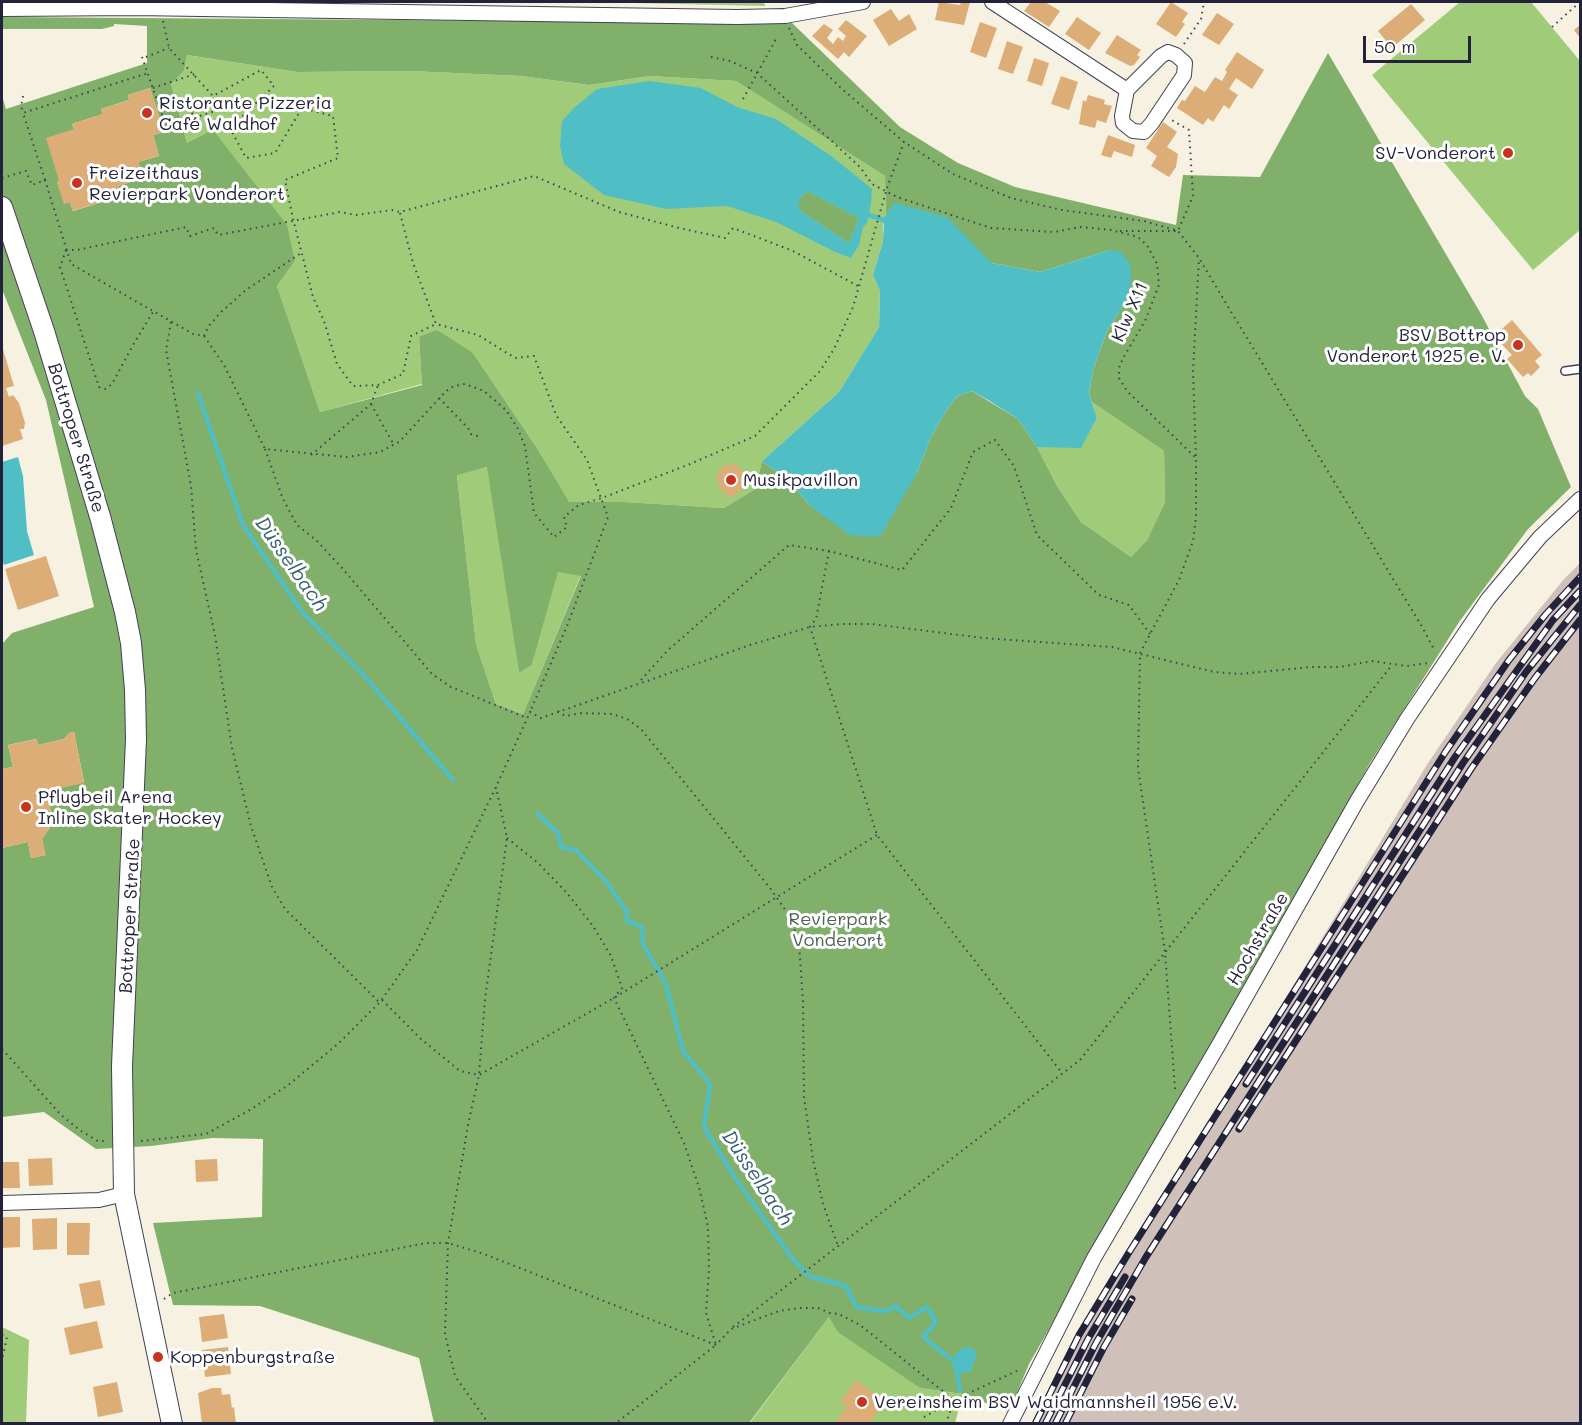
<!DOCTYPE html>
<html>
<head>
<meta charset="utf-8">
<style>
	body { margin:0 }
	#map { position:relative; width:1582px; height:1425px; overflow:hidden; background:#f6f1e1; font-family:Mali,sans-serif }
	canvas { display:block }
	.frame { position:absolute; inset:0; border:3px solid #22223b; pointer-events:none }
	.scale { position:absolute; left:1363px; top:36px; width:108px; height:27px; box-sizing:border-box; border:3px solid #22223b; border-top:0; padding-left:8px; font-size:18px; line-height:21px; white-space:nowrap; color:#22223b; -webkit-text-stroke:4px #fff; paint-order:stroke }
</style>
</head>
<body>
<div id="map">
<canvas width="1582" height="1425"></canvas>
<div class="frame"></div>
<div class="scale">50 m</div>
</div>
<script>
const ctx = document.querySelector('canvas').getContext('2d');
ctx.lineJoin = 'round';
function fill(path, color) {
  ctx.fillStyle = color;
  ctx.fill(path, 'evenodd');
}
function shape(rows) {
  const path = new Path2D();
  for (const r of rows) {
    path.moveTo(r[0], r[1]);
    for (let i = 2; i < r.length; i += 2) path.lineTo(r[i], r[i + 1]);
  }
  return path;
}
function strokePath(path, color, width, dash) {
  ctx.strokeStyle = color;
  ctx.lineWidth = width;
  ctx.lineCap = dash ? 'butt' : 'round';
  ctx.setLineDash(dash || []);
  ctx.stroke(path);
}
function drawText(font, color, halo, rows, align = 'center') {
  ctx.font = font + ' Mali,sans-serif';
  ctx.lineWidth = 6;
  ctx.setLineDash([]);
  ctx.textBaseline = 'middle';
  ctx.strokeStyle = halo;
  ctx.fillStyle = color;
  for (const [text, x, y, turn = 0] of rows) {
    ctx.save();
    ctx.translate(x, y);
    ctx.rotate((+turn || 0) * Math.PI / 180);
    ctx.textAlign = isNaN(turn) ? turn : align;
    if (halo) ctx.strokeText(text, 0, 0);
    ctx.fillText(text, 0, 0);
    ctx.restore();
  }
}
fill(shape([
	[1580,563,1580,1423,1032,1423,1072,1342,1283,1003,1428,763,1496,663,1564,579]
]), '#cfc1ba');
fill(shape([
	[591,2,764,2,765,6],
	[1460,2,1531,2,1580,61,1580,230,1533,270,1372,75],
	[187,55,297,72,410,71,521,76,589,85,650,76,736,81,885,176,886,214,883,226,883,241,873,275,880,291,879,327,839,392,762,461,755,489,724,508,624,502,568,502,537,448,473,353,419,337,422,384,320,412,277,286,295,261,187,143,171,84,184,71],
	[1092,402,1164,451,1165,502,1147,540,1131,557,1081,522,1057,486,1037,447,1081,447,1097,418],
	[488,467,519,673,532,665,558,571,581,575,523,714,496,704,476,644,457,474],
	[829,1317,920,1388,963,1394,955,1423,749,1424],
	[2,1327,29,1340,26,1423,2,1423]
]), '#a0cc79');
fill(shape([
	[2,17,792,23,900,127,958,163,1015,187,1176,225,1183,175,1260,177,1328,53,1481,314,1525,396,1538,409,1571,487,1528,529,1459,622,1370,763,1211,1047,1029,1364,1009,1412,963,1394,920,1388,838,1332,829,1317,749,1423,434,1423,419,1358,260,1306,173,1305,153,1223,262,1217,263,1139,212,1138,151,1146,96,1149,44,1112,2,1117,2,848,28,842,31,858,45,855,42,839,53,823,47,791,84,782,74,732,69,733,64,739,38,745,36,739,8,745,13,767,2,769,2,644,12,633,94,607,46,400,2,289,2,96,6,109,147,63,147,26,114,24,114,26,102,29,2,29],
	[187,55,297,72,410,71,521,76,589,85,650,76,736,81,885,176,886,214,891,209,992,263,1040,272,1110,250,1124,304,1107,331,1093,370,1089,393,1092,402,1164,451,1165,502,1147,540,1131,557,1081,522,1057,486,1037,447,1018,419,972,391,958,396,949,406,931,437,917,473,810,506,791,482,762,461,755,489,724,508,624,502,569,502,537,448,473,353,437,330,419,337,422,385,320,412,277,286,295,261,287,225,213,130,187,143,171,84,184,71],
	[150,88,164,132,153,135,159,156,138,162,143,178,118,186,121,196,73,211,70,202,64,203,57,182,59,181,74,129,72,124,103,114,101,109,129,100,128,95],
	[487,467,519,673,532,665,558,572,581,576,523,714,496,704,476,644,457,475],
	[807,191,859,218,849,243,799,210,799,199]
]), '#80b069');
fill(shape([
	[650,81,701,88,737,107,776,119,834,158,872,189,871,204,867,223,863,227,859,245,851,258,835,252,776,222,727,206,666,209,604,195,564,164,560,146,562,121,575,107,597,89],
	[807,191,859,218,849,243,799,210,799,199],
	[895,203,947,217,992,263,1040,272,1110,250,1121,252,1131,265,1131,284,1124,304,1107,331,1093,370,1089,393,1097,418,1081,448,1037,447,1018,419,988,400,972,391,958,396,949,406,931,437,917,473,880,537,850,535,810,506,791,482,762,461,839,392,879,327,880,291,873,275,883,241,884,220,886,214],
	[18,457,23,476,27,531,34,555,4,565,2,559,2,462],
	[965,1347,973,1348,977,1355,971,1371,957,1375,955,1354]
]), '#50bec5');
strokePath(shape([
	[869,215,884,220],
	[198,393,243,525,302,612,362,673,453,780],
	[538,814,558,833,561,847,576,850,606,881,627,912,627,921,642,927,643,944,666,984,683,1051,710,1084,704,1127,735,1178,792,1258,809,1276,846,1286,856,1307,886,1311,896,1306,909,1318,927,1307,936,1322,923,1337,955,1362,960,1390]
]), '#50bec5', 4.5);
fill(shape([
	[939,2,960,5,961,2,970,2,964,25,935,20],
	[1031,2,1045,2,1060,11,1049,27,1024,11],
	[1171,2,1188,13,1182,22,1185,24,1176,37,1156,24],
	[1411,4,1425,20,1392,48,1378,31],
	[891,9,899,21,909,14,917,29,889,46,873,20],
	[1217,13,1234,24,1219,45,1202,35],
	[1077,17,1101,33,1089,50,1065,34],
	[846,20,867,36,849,57,844,52,838,59,812,36,824,24,833,30,827,38,833,44,838,37,843,41,846,36,838,29],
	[980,22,997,28,986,58,970,52],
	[1580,25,1580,38,1574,30],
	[1117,35,1141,50,1137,55,1140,57,1134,65,1130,66,1105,53],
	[1007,41,1023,47,1013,74,998,69],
	[1237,52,1264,70,1252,89,1236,78,1229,89,1238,95,1229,109,1224,105,1213,122,1208,118,1203,125,1177,108,1182,100,1185,101,1195,86,1205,92,1215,77,1222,81,1227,72,1225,70],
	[1034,58,1049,63,1042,86,1027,81],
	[1061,76,1078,82,1069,110,1051,104],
	[150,88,164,132,153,135,159,156,138,162,143,178,118,186,121,196,72,211,70,202,64,204,57,182,59,181,46,138,74,129,72,124,103,114,101,109,129,100,128,95],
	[1088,95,1105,100,1104,104,1112,106,1106,123,1097,120,1095,128,1079,124,1083,100,1086,102],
	[1163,122,1177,132,1167,147,1178,154,1176,167,1169,177,1151,166,1157,156,1146,148],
	[1108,135,1135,145,1132,157,1114,151,1111,158,1101,155],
	[1512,320,1542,355,1535,361,1540,367,1531,376,1528,373,1523,377,1507,359,1512,355,1494,336],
	[2,346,14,386,6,388,9,397,13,395,19,403,25,423,24,429,20,429,23,439,2,446],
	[735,464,741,469,747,485,731,498,720,489,716,475,724,466],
	[46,556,59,596,18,610,5,569],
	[74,732,84,783,47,791,53,823,42,839,46,855,31,858,28,842,2,848,2,769,13,767,8,745,37,739,38,745,64,739,69,733],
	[52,1158,53,1185,29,1186,28,1159],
	[217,1159,218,1181,196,1182,195,1160],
	[2,1162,19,1162,20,1188,2,1188],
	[2,1217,20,1217,20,1247,2,1248],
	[57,1218,57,1249,33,1250,32,1219],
	[67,1223,90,1223,89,1255,67,1255],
	[100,1280,105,1305,84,1309,79,1284],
	[224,1314,228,1338,202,1342,199,1317],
	[97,1321,103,1348,70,1355,64,1328],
	[228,1347,231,1374,205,1377,202,1350],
	[856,1380,885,1401,869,1424,834,1424,847,1407,840,1402],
	[117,1382,123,1412,98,1417,93,1387],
	[212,1388,221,1388,222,1395,230,1394,232,1408,234,1407,236,1424,202,1424,198,1393]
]), '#dcad77');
const service = shape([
	[1565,371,1580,369]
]);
const minor = shape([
	[992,2,1127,90],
	[2,9,135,8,737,17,785,16,863,2],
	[1168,52,1176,55,1185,63,1184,75,1152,123,1144,132,1133,131,1123,123,1122,116,1127,90,1161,56,1168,52],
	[2,1203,99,1200,124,1194],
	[1010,1424,1094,1258,1218,1046,1357,801,1407,719,1488,599,1540,537,1580,499]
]);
const secondary = shape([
	[2,207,44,331,101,520,125,612,131,643,135,690,136,739,122,1066,124,1194,172,1424]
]);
strokePath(service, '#424154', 10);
strokePath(minor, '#424154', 16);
strokePath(secondary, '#424154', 22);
strokePath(shape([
	[163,21,169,48,213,96,261,70,274,86,230,128,246,158,275,153,302,108,333,116,338,158,285,180,293,219,313,297,324,321,337,364,353,386,378,385,403,374,411,336,436,324],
	[1552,27,1580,2],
	[789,28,797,45,842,89,904,142,953,174,1011,198,1062,210,1144,221,1178,231,1199,258,1227,305,1421,625,1435,651],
	[1184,44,1201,19,1204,2],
	[142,57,167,129],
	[146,57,169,48],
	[711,57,730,61,757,73,860,167,872,184,897,197,991,228,1054,232,1081,227,1111,230,1138,237,1147,245,1157,264,1159,285,1145,321,1123,358,1119,368,1119,378,1127,391,1196,458],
	[153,88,195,74],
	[23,96,21,106,23,113],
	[743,99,775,41,776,36],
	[190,107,194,118,218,110,213,96],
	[2,178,26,171,32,185,45,180,71,264,193,334,204,336,224,365,265,449,347,457,380,452,399,442,446,391,454,386,465,384,484,391,506,410,517,427,525,446,534,513,554,537,567,527,564,517,579,505,602,498,690,464,755,436,820,371,834,349,853,307,887,188,904,142],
	[45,180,23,113,148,73],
	[400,213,413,263,436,324,478,335,515,358,534,356,556,415,587,460,608,517,567,626,530,712],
	[1120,231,1178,231,1193,196,1189,130,1170,119],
	[66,250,77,250,186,227,190,236,214,228,218,235,340,212,356,215,392,210,400,212,534,176,619,212,679,228,725,238,733,228,793,251,858,286],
	[66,250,60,267,99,387,105,389,112,384,133,345,153,312],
	[171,322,166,350,191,486,196,550,215,635,232,748,251,826,272,887,285,909,379,1002],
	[204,336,208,327,220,313,246,290,301,253],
	[439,398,468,428,471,434,481,437],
	[371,404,394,445],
	[265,449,283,499,297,525,317,541,342,568,432,674,451,687,527,718],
	[311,455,371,404,378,385],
	[829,551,816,619,810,627,877,835,1062,1073],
	[641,680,668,650,789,545,829,551,902,570,951,508,973,452,995,440,1014,466,1037,535,1099,595,1129,605,1150,634],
	[558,711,565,716,582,713,612,714,627,719,641,729,770,888,790,917,799,943,803,1002,804,1097,813,1160,823,1204,838,1246],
	[507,838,538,863,567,893,593,926,611,956,622,988,614,998,684,1143,699,1187,708,1227,709,1270,706,1313,716,1345,615,1424],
	[382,1000,421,1039,460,1071,479,1075,614,998,877,835],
	[2,1049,61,1115,81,1131,98,1141,105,1141],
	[1175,1089,1165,952,1138,768,1140,653,1179,580,1193,541,1196,518,1196,458,1193,371,1199,258],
	[141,1141,206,1134,248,1111,287,1086,339,1043,380,1002,417,950,496,787,530,712,541,718,750,645,810,627,841,624,872,624,983,638,1112,647,1214,672,1240,674,1311,667,1340,667,1372,661,1407,666,1428,663],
	[164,1299,173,1293,426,1243,448,1243,484,1254,716,1345,731,1329,779,1311,800,1308,818,1308,830,1313,839,1314,860,1325,954,1400,1021,1369],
	[733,1327,1080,1060,1392,665],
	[2,1335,7,1337,2,1360],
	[924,1417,953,1401],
	[489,1424,455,1376,445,1334,448,1243,468,1125,479,1075,485,999,507,838,496,787],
	[946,1424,954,1400]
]), '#424154', 2, [1.5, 4.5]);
strokePath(service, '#fff', 7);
strokePath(minor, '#fff', 14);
strokePath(secondary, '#fff', 20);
const rail = shape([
	[1246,1084,1455,757,1553,620,1580,591],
	[1239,1129,1471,769,1535,678,1580,620],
	[1035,1424,1079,1335,1128,1254,1446,751,1509,660,1546,614,1580,577],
	[1045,1424,1088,1339,1125,1277],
	[1055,1424,1096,1343,1146,1257,1463,763,1526,672,1580,605],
	[1065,1424,1104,1347,1132,1299]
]);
strokePath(rail, '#22223b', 7);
strokePath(rail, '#fff', 4.5, [14]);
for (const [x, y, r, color] of [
	[147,113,6,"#c8321e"],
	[1508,153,6,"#c8321e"],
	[77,183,6,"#c8321e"],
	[1518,345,6,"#c8321e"],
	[731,480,6,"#c8321e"],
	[26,807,6,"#c8321e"],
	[158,1357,6,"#c8321e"],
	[862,1402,6,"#c8321e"]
]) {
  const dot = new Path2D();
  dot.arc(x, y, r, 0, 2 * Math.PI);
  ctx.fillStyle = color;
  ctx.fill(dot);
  strokePath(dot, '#fff', 2);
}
drawText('18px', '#22223b', '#fff', [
	["Ristorante Pizzeria",159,103],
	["Café Waldhof",159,124],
	["SV-Vonderort",1496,153,"right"],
	["Freizeithaus",89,173],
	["Revierpark Vonderort",89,194],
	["BSV Bottrop",1506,335,"right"],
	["Vonderort 1925 e. V.",1506,356,"right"],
	["Musikpavillon",743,480],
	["Pflugbeil Arena",38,797],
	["Inline Skater Hockey",38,818],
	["Koppenburgstraße",170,1357],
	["Vereinsheim BSV Waidmannsheil 1956 e.V.",874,1402]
], 'left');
drawText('18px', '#22223b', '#fff', [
	["Klw X11",1130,312,-66],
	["Bottroper Straße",76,438,73],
	["Bottroper Straße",130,916,-87],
	["Hochstraße",1258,939,-60]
]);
drawText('18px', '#4e5e51', '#fff', [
	["Revierpark",838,919],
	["Vonderort",838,940]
]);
drawText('italic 20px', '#346072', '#fff', [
	["Düsselbach",291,564,55],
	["Düsselbach",757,1178,56]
]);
</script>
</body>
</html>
